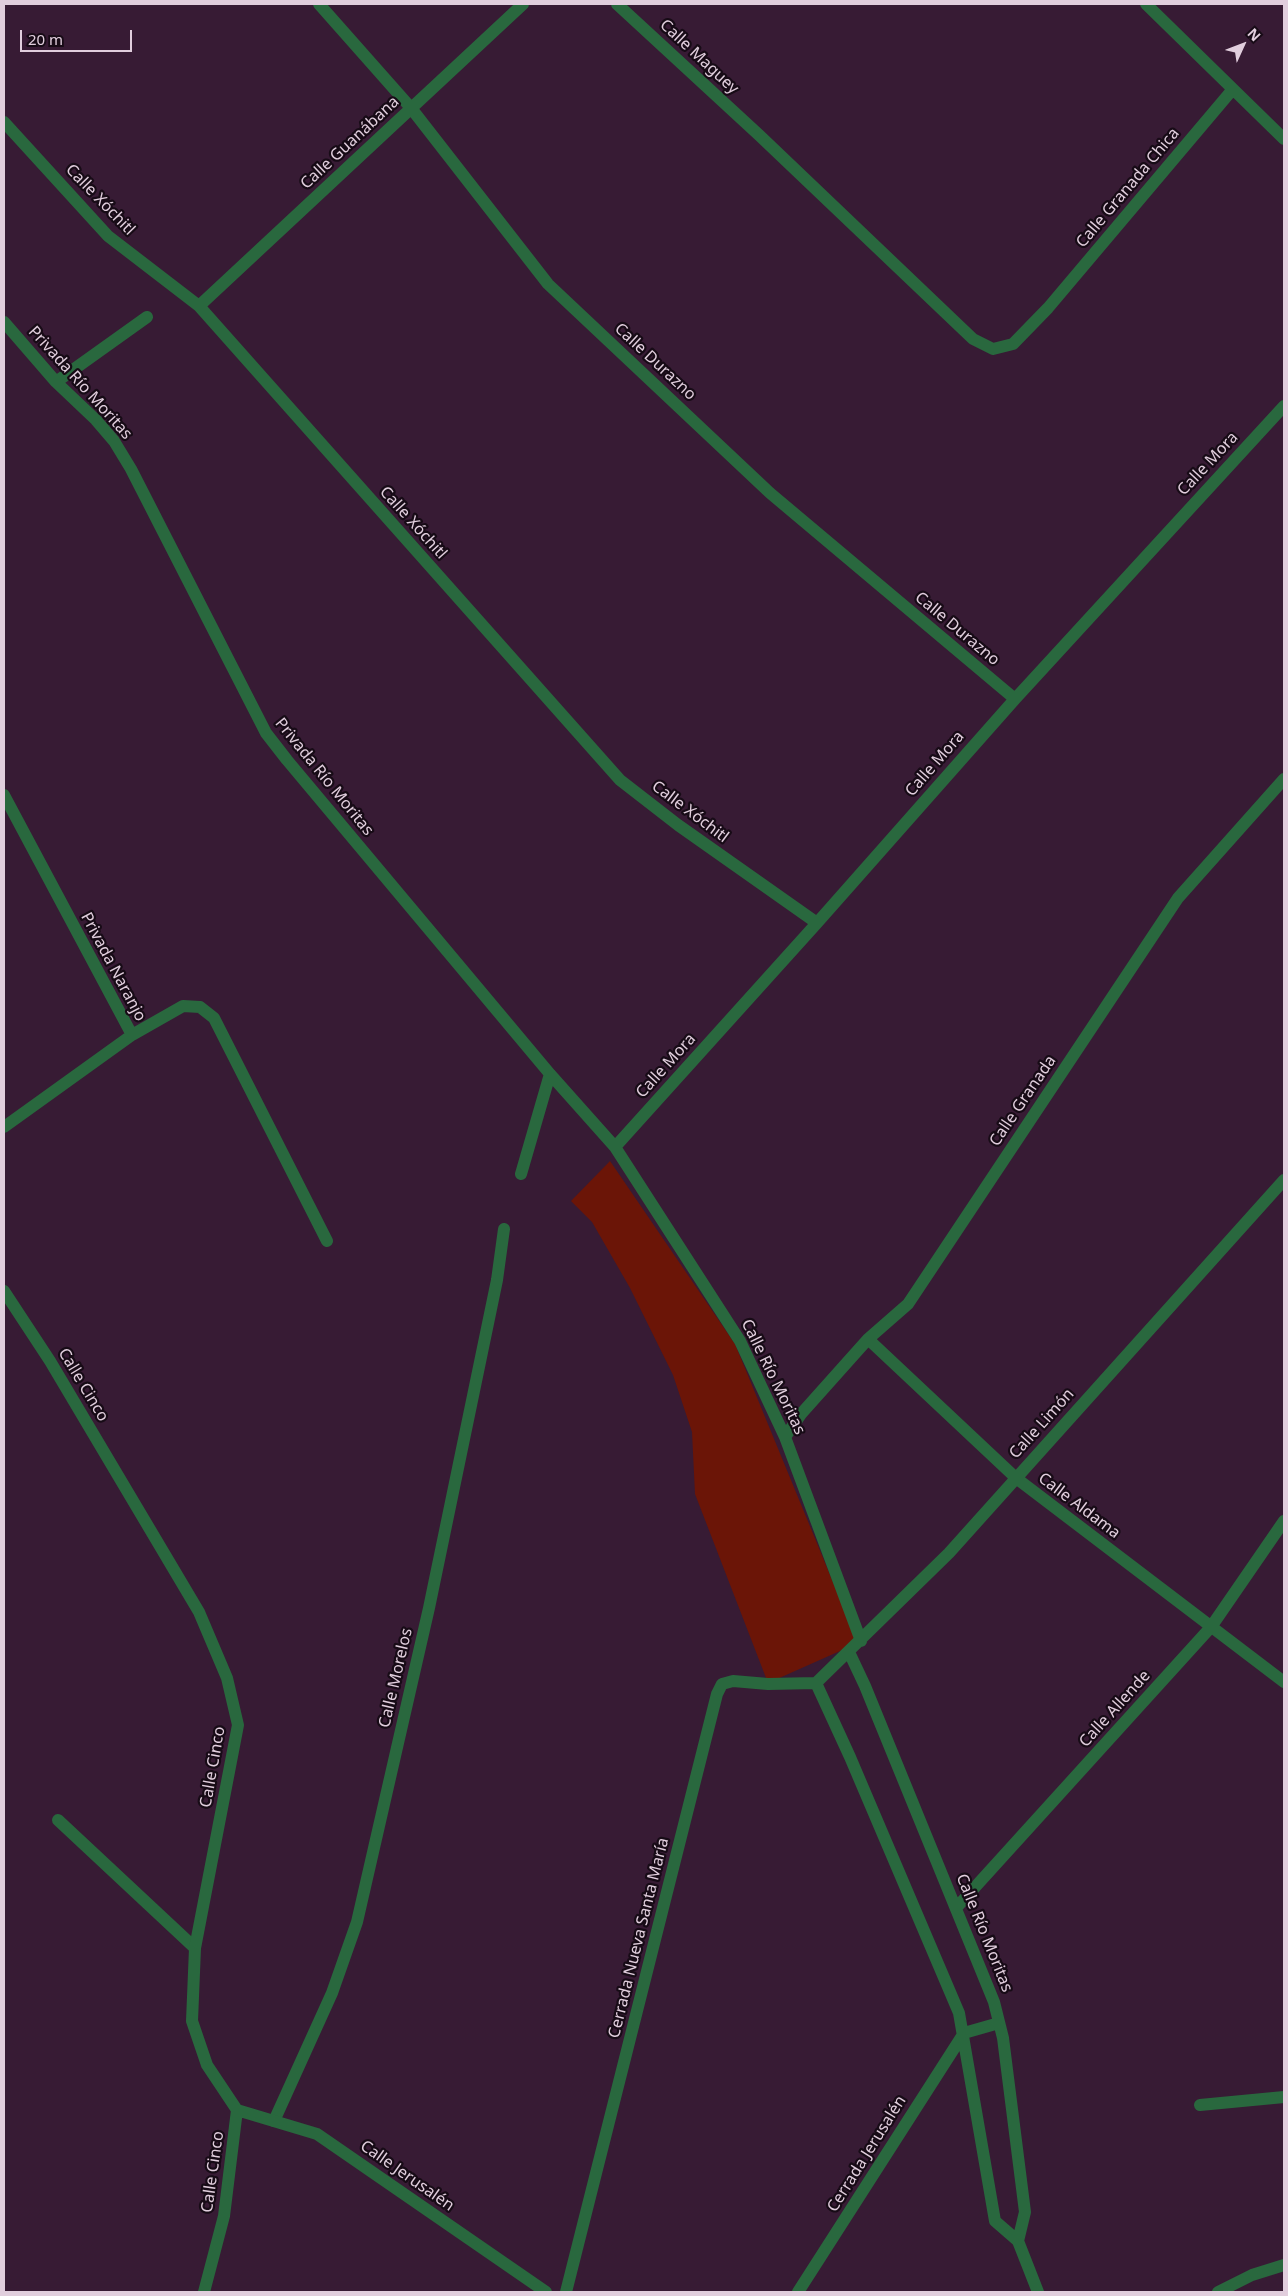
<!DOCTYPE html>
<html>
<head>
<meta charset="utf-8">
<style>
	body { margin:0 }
	#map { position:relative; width:1288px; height:2296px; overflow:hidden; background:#371b34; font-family:"Noto Sans",sans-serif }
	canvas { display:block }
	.frame { position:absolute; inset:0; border:5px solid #e1cedd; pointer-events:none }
	.north { position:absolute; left:1218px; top:20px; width:50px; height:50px; -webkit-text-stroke:4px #170b16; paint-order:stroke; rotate:47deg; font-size:14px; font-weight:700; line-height:20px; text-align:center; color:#e1cedd }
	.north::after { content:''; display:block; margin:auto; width:18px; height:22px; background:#e1cedd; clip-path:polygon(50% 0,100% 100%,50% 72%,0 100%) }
	.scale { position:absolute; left:20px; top:30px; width:112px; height:22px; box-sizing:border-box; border:2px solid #e1cedd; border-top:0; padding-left:6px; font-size:15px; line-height:18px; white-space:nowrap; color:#e1cedd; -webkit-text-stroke:4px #170b16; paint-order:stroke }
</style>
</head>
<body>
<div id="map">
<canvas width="1288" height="2296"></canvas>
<div class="frame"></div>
<div class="north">N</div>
<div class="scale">20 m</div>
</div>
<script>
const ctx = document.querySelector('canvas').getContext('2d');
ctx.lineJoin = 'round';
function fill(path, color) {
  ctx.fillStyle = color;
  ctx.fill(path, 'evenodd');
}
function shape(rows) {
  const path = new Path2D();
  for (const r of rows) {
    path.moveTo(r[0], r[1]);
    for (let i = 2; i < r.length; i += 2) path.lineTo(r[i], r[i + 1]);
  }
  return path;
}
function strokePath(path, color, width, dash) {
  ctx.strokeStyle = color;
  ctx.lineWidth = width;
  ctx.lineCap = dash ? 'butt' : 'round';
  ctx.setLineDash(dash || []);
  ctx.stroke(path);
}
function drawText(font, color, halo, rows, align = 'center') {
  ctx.font = font + ' "Noto Sans",sans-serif';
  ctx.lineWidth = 4.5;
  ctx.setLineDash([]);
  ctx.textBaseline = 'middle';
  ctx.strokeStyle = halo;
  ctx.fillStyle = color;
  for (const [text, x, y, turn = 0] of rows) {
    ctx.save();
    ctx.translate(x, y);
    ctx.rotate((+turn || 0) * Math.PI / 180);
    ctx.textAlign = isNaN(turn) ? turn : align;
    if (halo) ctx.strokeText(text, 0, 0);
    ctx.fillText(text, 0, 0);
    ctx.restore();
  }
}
fill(shape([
	[610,1161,735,1344,858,1643,768,1683,695,1494,692,1432,673,1375,630,1288,592,1222,571,1201]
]), '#6b1507');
strokePath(shape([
	[1200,2105,1284,2097]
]), '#29683e', 12);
strokePath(shape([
	[319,4,411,108,548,284,770,493,1015,699],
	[617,4,759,135,973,339,993,349,1013,344,1048,308,1233,89],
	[1146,4,1284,139],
	[4,122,108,236,199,306,620,780,678,825,817,923],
	[199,306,523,4],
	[4,322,56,382,96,420,114,441,131,469,266,733,287,760,550,1074,615,1147,740,1341,785,1437,861,1641],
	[56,382,147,317],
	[4,795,132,1035,183,1006,200,1007,214,1018,327,1241],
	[4,1127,132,1035],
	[615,1147,817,923,1015,699,1284,406],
	[521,1174,550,1074],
	[868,1339,1016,1478,1284,1682],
	[785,1437,801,1414,868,1339,908,1304,1178,898,1284,779],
	[849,1652,865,1686,994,2002,1003,2038,1025,2212,1018,2241],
	[816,1683,949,1553,1284,1180],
	[816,1683,850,1757,959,2013,995,2221,1018,2241,1038,2292],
	[58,1820,195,1948],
	[957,1907,1211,1627,1284,1521],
	[274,2121,332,1993,357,1922,429,1608,497,1280,504,1229],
	[566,2292,717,1694,722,1684,733,1681,768,1684,816,1683],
	[798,2292,964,2033,999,2023]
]), '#29683e', 12);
strokePath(shape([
	[4,1291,50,1361,199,1612,227,1678,238,1725,195,1948,192,2021,207,2065,237,2110,224,2216,204,2292],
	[237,2110,317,2134,546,2292],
	[1218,2292,1252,2275,1284,2265]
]), '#29683e', 12);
drawText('16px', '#e1cedd', '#170b16', [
	["Calle Maguey",699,57,43],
	["Calle Guanábana",350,143,-43],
	["Calle Granada Chica",1128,188,-50],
	["Calle Xóchitl",100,200,46],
	["Calle Durazno",655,362,43],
	["Privada Río Moritas",80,383,48],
	["Calle Mora",1208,464,-47],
	["Calle Xóchitl",413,523,48],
	["Calle Durazno",957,629,40],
	["Calle Mora",935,764,-49],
	["Privada Río Moritas",324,777,51],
	["Calle Xóchitl",690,812,37],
	["Privada Naranjo",113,967,62],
	["Calle Mora",666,1066,-48],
	["Calle Granada",1023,1101,-56],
	["Calle Río Moritas",773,1377,64],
	["Calle Cinco",83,1385,59],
	["Calle Limón",1042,1424,-48],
	["Calle Aldama",1079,1506,37],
	["Calle Morelos",396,1678,-77],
	["Calle Allende",1115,1709,-48],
	["Calle Cinco",213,1767,-80],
	["Calle Río Moritas",984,1933,68],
	["Cerrada Nueva Santa María",639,1938,-76],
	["Cerrada Jerusalén",867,2154,-58],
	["Calle Cinco",213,2172,-82],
	["Calle Jerusalén",407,2176,35]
]);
</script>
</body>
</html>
